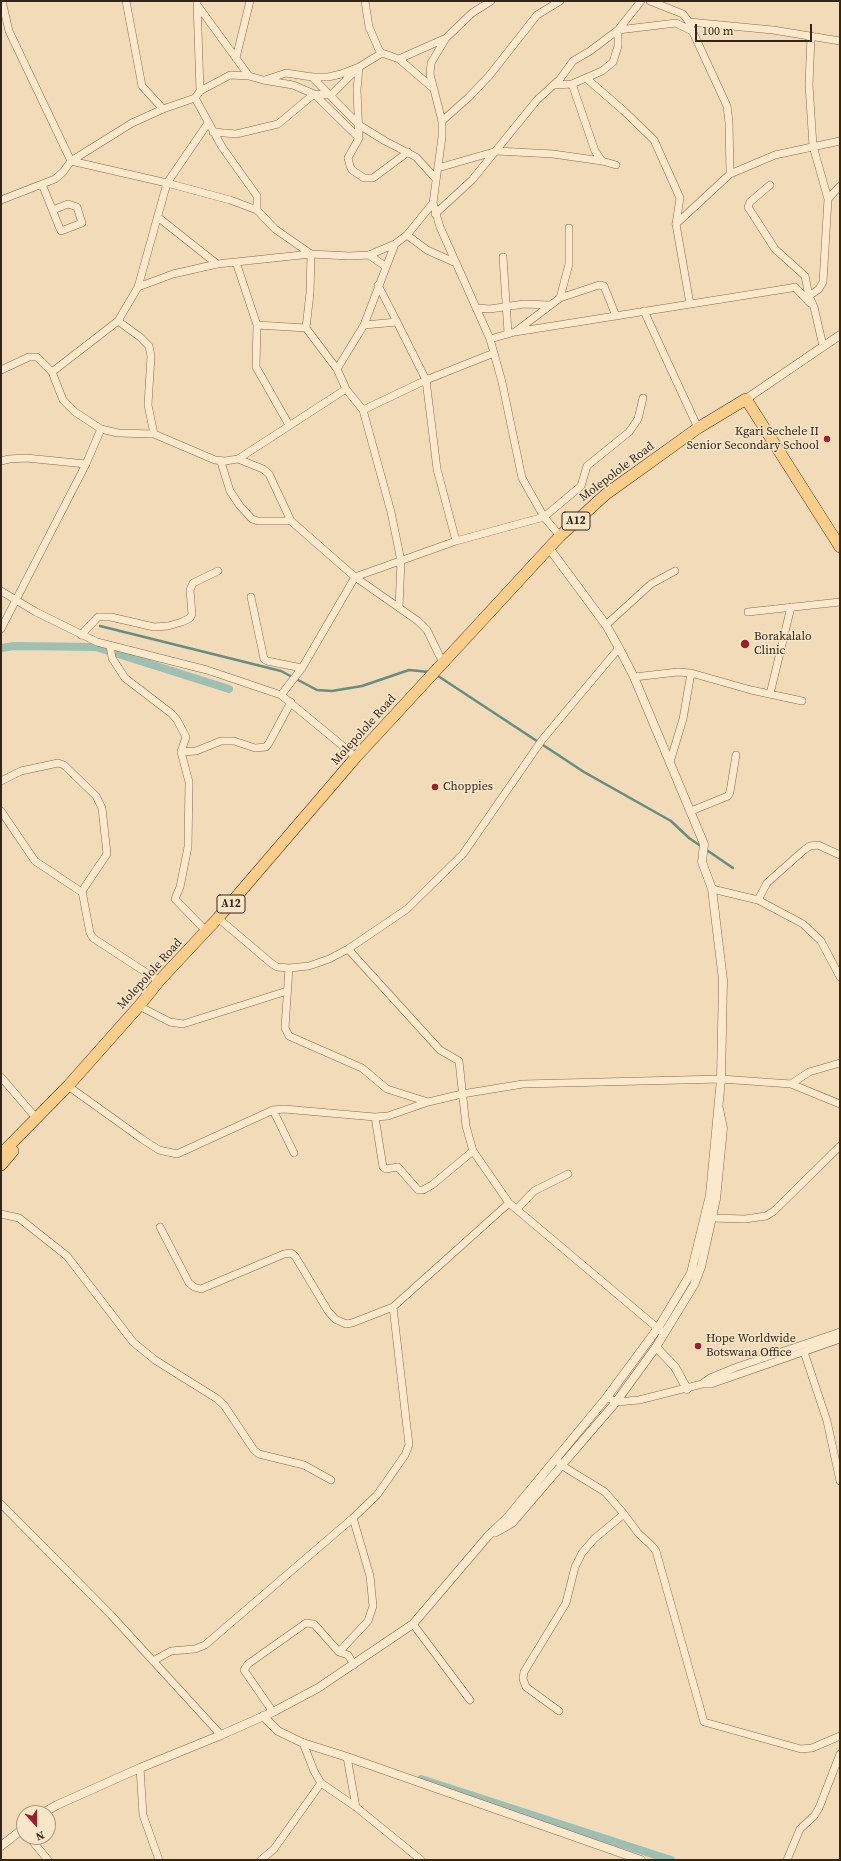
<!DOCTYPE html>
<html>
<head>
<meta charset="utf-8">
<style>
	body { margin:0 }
	#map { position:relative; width:841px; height:1861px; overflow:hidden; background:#f1dbb8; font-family:"Source Serif 4",serif }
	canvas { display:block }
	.frame { position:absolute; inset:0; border:2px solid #352419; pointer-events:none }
	.north { position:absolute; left:16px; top:1805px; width:40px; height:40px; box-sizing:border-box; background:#f8e6c8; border:1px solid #aa9882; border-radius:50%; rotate:159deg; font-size:11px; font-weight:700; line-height:16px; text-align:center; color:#352419 }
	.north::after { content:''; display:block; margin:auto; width:14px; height:18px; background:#9b1e29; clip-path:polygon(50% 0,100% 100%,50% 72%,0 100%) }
	.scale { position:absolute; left:695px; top:24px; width:117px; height:18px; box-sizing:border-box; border:2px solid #352419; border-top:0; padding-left:5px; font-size:12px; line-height:14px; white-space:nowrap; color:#352419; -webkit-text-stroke:3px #f8e6c8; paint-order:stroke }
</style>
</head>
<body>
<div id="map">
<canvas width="841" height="1861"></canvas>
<div class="frame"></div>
<div class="north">N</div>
<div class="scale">100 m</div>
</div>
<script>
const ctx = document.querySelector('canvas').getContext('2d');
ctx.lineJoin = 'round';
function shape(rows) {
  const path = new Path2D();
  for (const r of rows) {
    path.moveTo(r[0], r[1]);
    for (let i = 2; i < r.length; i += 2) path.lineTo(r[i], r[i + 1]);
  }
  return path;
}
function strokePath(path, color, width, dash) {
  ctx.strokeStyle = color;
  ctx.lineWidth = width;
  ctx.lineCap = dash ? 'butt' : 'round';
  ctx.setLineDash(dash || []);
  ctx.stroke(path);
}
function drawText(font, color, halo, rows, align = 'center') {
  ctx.font = font + ' "Source Serif 4",serif';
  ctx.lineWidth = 3;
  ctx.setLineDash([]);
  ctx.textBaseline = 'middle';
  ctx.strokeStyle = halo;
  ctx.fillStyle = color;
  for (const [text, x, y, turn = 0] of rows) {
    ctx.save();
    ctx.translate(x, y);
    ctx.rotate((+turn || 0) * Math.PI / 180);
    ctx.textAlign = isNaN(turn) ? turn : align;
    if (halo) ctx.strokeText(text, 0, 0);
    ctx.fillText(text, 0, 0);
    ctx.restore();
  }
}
strokePath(shape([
	[100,626,281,671,317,690,332,691,362,686,409,670,429,672],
	[435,674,584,772,671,821,689,838,733,868]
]), '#658e80', 2.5);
strokePath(shape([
	[1,648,14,646,96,647,229,689],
	[421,1779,671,1860]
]), '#9dc0b3', 8);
const minor = shape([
	[2,1,9,31,71,161],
	[126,1,142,86,163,109],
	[197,1,200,91],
	[365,1,369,27,379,50,382,53,399,59,434,89],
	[491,1,472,13,446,38,431,63,430,74,442,121,442,137,433,203,440,227,490,339,502,382,522,478,544,517,560,536],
	[650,1,683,14,689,22,773,30,840,41],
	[198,6,249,76,263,80,293,85,314,94,359,138],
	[691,28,727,106,729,122,730,174],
	[811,36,809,85,813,146,828,199,823,282,819,289,809,296,814,307,823,346],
	[236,58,250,1],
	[399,59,444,39],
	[359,67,357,90,359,138,348,158,350,166,352,170,364,178,373,178,408,152],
	[312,77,359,125,385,141,416,157,436,179],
	[586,78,624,111,654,140,680,198,676,224,690,304],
	[265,80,286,73,312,77,328,77,341,74,359,67,382,53],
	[572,84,595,151,602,161],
	[554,85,572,84,602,71,613,62,618,46,618,30,676,23,692,31],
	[195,98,222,147,257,196,257,210,275,229,311,254,349,256,369,255,395,244,407,235,433,203],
	[442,121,469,97,489,76,537,15,560,1],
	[213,132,236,134,278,124,314,94,331,95,359,67],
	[71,161,167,183,230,200,257,210],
	[438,168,497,151,553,154,602,161,616,165],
	[42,184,60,229,61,231,82,223,77,207,68,204,53,210],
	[770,185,750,202,748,207,775,249,805,276,809,296],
	[828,199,840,186],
	[1,200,55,179,63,172,71,161,132,123,163,109,195,98,200,91,230,75,249,76],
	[435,214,472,180,537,100,560,79,573,61,590,51,618,30,641,1],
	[159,218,217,264],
	[676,224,730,174,775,155,840,141],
	[407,235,427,250,456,263],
	[369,255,385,266],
	[503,257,508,333],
	[236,262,257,325,306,328],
	[378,285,397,322],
	[138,287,173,274,217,264,311,254,310,293,306,328,337,369,346,389,363,410,391,512,401,561,399,607],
	[560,298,569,264,569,228],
	[476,308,490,309,524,304,549,305],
	[644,311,698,428],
	[118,321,140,337,149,346,151,356,148,405,154,434],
	[257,325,256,367,289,425],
	[364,325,397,322,426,380,437,469,456,541],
	[515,332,791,288,795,287,810,303],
	[490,339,515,332,560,298,599,285,604,286,616,316],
	[337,369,364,325,395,244],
	[1,370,29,357,37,357,52,372,63,400,75,412,101,429,118,433,154,434,215,460,225,461,238,459,263,469,269,474,291,521,355,577,418,621,427,630,443,663],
	[52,372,118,321,138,287,167,183,208,123],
	[363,410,426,380,494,353],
	[238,459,346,389],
	[1,461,9,459,26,458,86,464],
	[221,462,230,491,240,506,252,519,258,521,291,521],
	[1,591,36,612,97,642,207,670,281,695,356,757],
	[251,597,264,659,267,661,302,668],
	[748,612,840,602],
	[606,625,651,584,675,571],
	[1,629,86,464,101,429],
	[81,635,98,617,111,617,154,627,168,626,182,622,190,618,192,614,190,590,193,583,218,571],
	[110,646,112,658,125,678,172,714,177,720,186,737,181,752,189,782,188,847,180,887,175,899,206,931],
	[634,677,678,672,691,673,751,690,802,701],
	[770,694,791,607],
	[281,695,302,668,355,577,456,541,544,517,581,486,587,466,629,432,638,419,643,398],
	[181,752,196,751,221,741,234,741,255,748,266,747,269,743,291,702],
	[670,762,683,719,691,673],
	[1,781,21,771,58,763,64,765,96,796,102,808,107,854,82,891],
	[1,811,35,861,80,891,82,891,90,933,93,938,159,981],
	[691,811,728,796,730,792,736,755],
	[712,889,758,900,803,924,821,941,840,977],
	[758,900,767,883,804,850,810,846,818,845,840,855],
	[218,918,271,963,277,967,289,968,309,966,329,959,348,949,391,920,407,909,463,854,542,740,619,648],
	[348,949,440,1050,459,1061,466,1126,473,1151,509,1203,661,1331],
	[289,968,285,1028,289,1036,362,1068,387,1089,428,1102],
	[139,1006,170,1022,183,1024,287,991],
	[1,1077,37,1119],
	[791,1084,809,1072,840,1063],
	[68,1086,142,1139,159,1150,177,1154,273,1110,284,1109,375,1117,388,1116,428,1102,462,1094,523,1084,721,1079,791,1084,840,1104],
	[273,1110,294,1153],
	[375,1117,383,1167,386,1169,398,1167,418,1190,423,1190,432,1185,473,1151],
	[517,1209,534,1191,568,1174],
	[1,1214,19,1218,67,1256,133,1342,155,1360,216,1398,224,1405,254,1450,259,1454,304,1465,331,1480],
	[707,1216,712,1218,745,1219,766,1216,774,1211,840,1146],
	[160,1227,189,1283,194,1287,201,1289,284,1254,291,1253,295,1256,328,1311,335,1319,346,1324,352,1323,393,1307,509,1203],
	[804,1352,827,1421,840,1481],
	[703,1383,710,1378,737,1367,840,1332],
	[607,1397,616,1402,639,1400,702,1384,711,1384,840,1339],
	[558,1461,561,1465,605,1492,624,1514,594,1539,582,1553,575,1567,566,1603,524,1672,523,1679,526,1687,559,1711],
	[1,1504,111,1615,221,1735],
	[624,1514,638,1533,652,1546,656,1551,704,1722,801,1749,812,1748,840,1736],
	[413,1624,470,1700],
	[153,1661,171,1651,195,1649,205,1645,353,1518],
	[354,1665,348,1655,339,1652,368,1621,373,1606,370,1576,353,1518,377,1495,405,1455,409,1445,393,1307],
	[273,1712,246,1673,244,1670,248,1664,306,1623,314,1624,339,1652],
	[303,1743,314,1771,321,1783,356,1807,421,1860],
	[347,1757,356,1807],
	[140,1768,143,1815,159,1860],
	[29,1837,48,1860],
	[261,1860,274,1849,321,1783],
	[787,1860,800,1829,814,1816,819,1808,840,1754]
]);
const tertiary = shape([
	[746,399,840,335],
	[656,1347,675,1367,687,1389],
	[496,1532,512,1523,616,1402,656,1347,694,1285,701,1267,716,1199,723,1128,719,1109],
	[263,1716,278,1731,303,1743,347,1757,641,1860],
	[43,1813,57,1805,140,1768,221,1735,273,1712,318,1688,413,1624,488,1536,507,1518,607,1397,658,1328,691,1273,710,1195,721,1079,723,980,712,889,702,862,704,844,634,677,619,648,606,625,549,548],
	[1,1846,24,1828]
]);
const primary = shape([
	[1,1154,68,1086,139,1006,159,981,218,918,356,757,560,536,606,494,634,474,698,428,746,399,840,547],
	[1,1165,13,1151]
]);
strokePath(minor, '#886a52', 8);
strokePath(tertiary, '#886a52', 9);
strokePath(primary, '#543928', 12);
strokePath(minor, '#fce9cb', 7);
strokePath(tertiary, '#fce9cb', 8);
strokePath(primary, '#f9cd8a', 11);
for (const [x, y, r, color] of [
	[827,439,4,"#9b1e29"],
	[745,644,5,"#9b1e29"],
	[435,787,4,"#9b1e29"],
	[698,1346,4,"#9b1e29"]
]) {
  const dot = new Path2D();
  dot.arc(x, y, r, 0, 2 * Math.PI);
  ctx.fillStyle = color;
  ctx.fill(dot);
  strokePath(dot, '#f8e6c8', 1.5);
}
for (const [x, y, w] of [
	[576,521,28],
	[231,904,28]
]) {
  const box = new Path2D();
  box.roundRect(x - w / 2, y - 9, w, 18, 3);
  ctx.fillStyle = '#f8e6c8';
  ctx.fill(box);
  strokePath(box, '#352419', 1);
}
drawText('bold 11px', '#352419', null, [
	["A12",576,521],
	["A12",231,904]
]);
drawText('12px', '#352419', '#f8e6c8', [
	["Kgari Sechele II",819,432,"right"],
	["Senior Secondary School",819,446,"right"],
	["Borakalalo",754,637],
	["Clinic",754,651],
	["Choppies",443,787],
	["Hope Worldwide",706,1339],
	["Botswana Office",706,1353]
], 'left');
drawText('12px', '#352419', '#f8e6c8', [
	["Molepolole Road",617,472,-37],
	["Molepolole Road",364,730,-48],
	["Molepolole Road",150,974,-48]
]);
</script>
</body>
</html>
